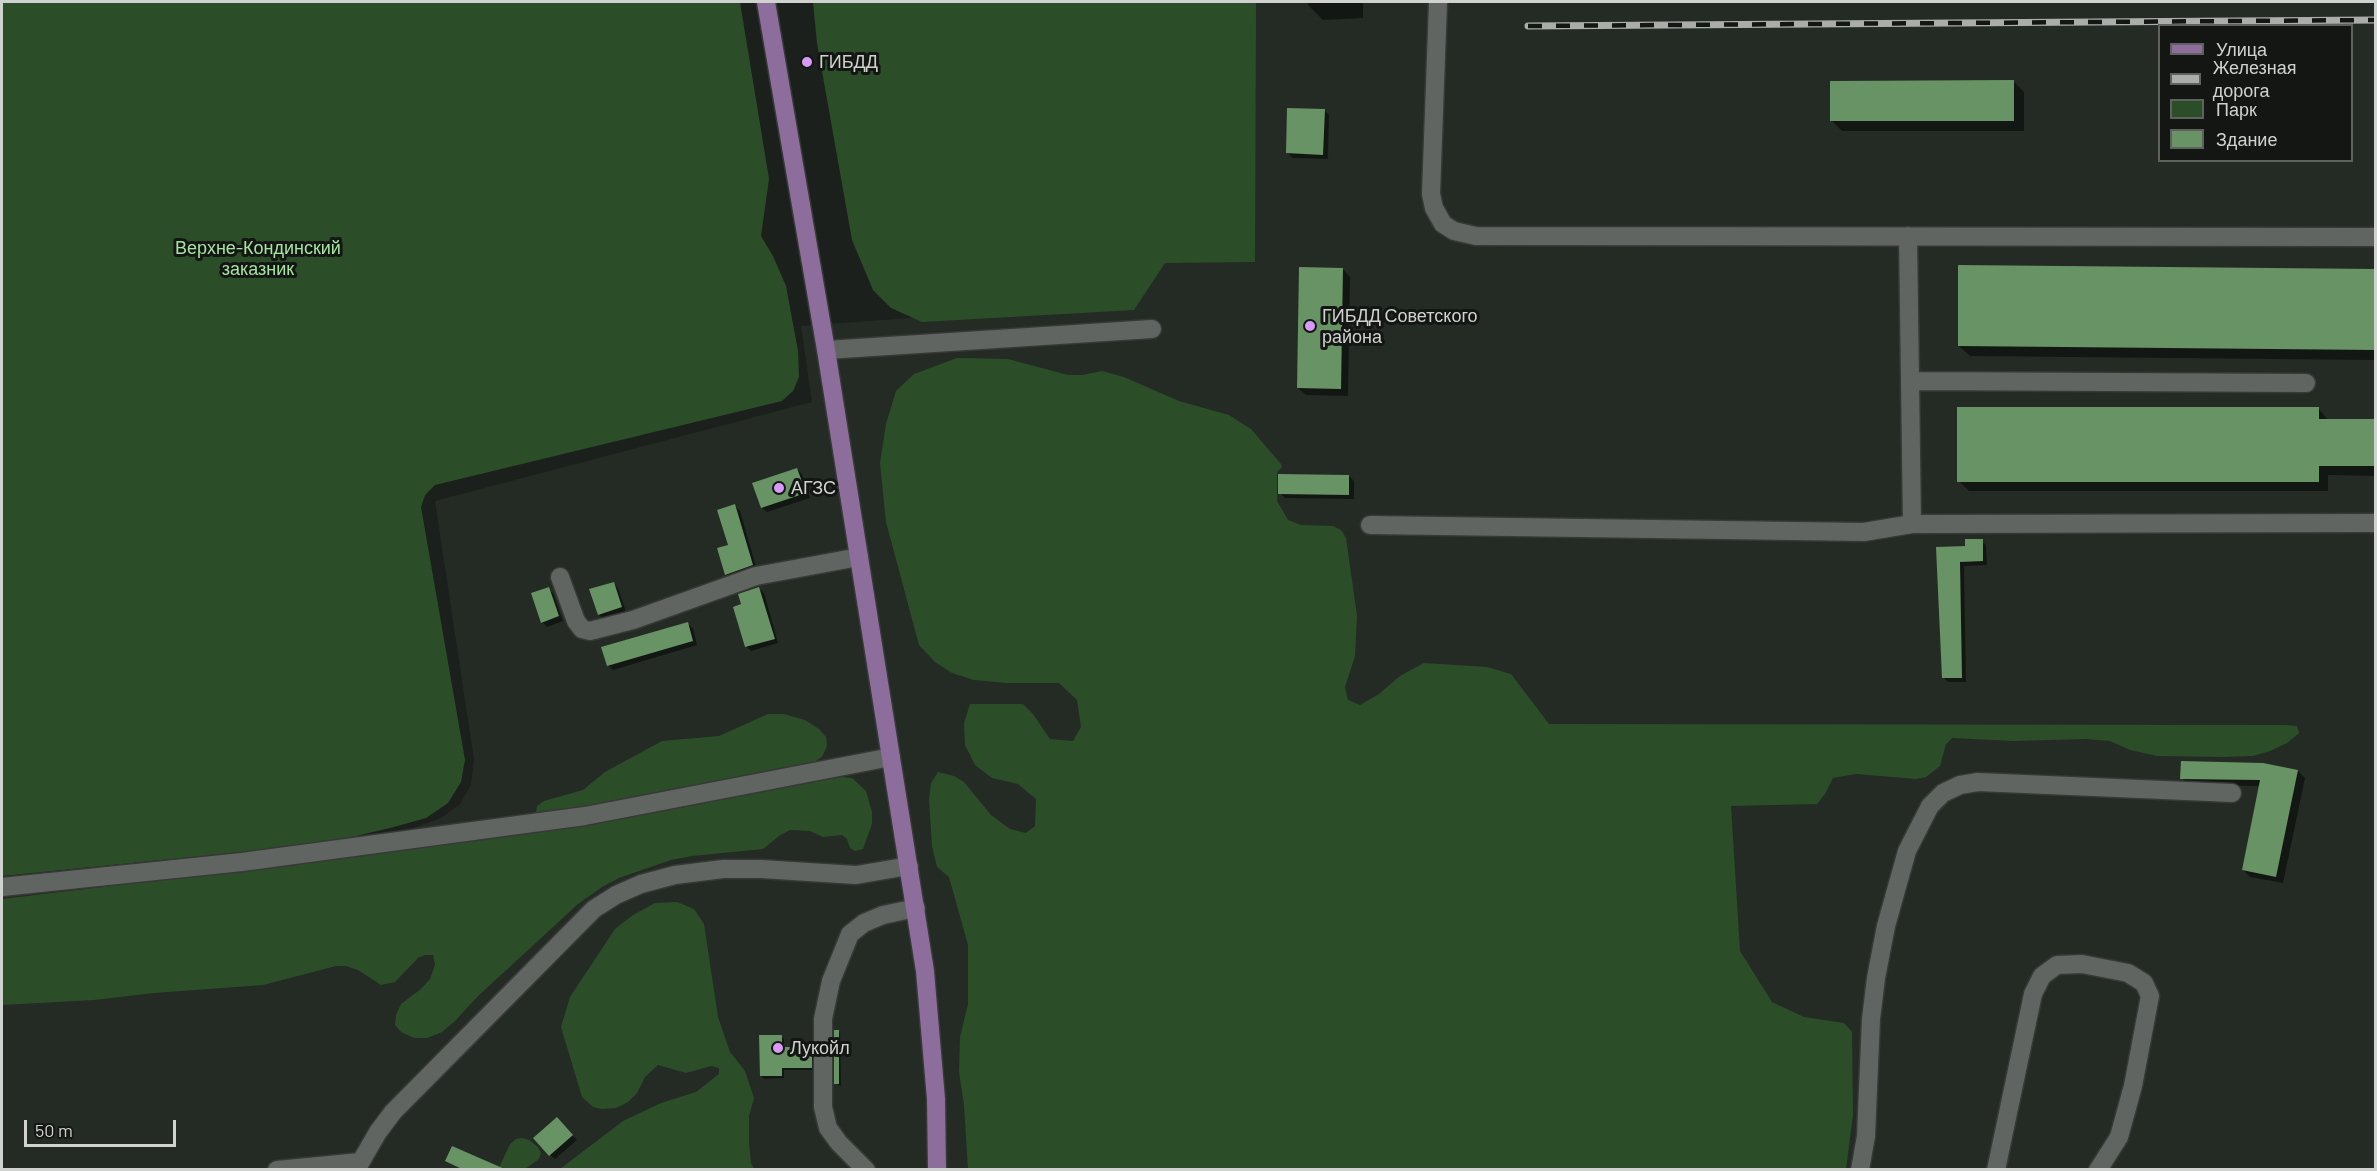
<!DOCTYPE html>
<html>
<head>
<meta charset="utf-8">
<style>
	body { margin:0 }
	#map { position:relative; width:2377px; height:1171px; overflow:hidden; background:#1c201c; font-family:Barlow,sans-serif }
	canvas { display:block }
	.frame { position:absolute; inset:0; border:3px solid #d0d2d0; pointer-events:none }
	.legend { position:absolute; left:2158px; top:24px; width:195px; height:138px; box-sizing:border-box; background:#131613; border:2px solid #5f615f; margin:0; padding:8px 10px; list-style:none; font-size:18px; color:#d0d2d0 }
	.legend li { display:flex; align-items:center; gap:12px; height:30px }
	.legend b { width:30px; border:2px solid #5f615f }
	.scale { position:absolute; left:24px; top:1120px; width:152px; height:27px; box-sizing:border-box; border:3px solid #d0d2d0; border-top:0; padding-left:8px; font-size:18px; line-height:21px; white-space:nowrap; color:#d0d2d0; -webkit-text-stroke:4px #131613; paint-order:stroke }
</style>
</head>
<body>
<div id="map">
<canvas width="2377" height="1171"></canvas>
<div class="frame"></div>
<ul class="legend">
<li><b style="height:8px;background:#8c6d9b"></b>Улица</li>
<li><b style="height:8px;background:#abadab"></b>Железная дорога</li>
<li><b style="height:16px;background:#2b4e29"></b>Парк</li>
<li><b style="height:16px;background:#689365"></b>Здание</li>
</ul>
<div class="scale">50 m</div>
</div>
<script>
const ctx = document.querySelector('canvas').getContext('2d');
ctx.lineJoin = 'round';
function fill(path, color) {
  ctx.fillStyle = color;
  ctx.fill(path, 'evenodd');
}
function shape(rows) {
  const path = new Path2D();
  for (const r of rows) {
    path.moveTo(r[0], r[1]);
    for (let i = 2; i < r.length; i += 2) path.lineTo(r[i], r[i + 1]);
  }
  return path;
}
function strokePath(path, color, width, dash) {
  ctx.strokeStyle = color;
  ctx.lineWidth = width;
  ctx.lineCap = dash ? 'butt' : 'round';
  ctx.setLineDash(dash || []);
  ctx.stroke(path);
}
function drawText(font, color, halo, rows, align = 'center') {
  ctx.font = font + ' Barlow,sans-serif';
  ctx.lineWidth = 6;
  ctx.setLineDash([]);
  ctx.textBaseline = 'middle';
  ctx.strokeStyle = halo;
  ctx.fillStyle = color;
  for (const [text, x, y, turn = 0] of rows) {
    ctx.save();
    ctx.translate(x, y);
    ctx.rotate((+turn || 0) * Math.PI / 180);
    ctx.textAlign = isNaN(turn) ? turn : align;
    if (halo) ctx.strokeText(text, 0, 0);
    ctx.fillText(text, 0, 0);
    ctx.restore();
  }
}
fill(shape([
	[862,2,2375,2,2375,1169,2,1169,2,882,322,847,402,832,441,818,460,804,471,785,474,760,435,501,812,402,801,326,911,318],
	[2160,26,2352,26,2352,160,2160,160]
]), '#242b24');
fill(shape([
	[2,2,740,2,769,179,761,236,773,256,786,286,798,351,799,377,793,391,782,401,435,485,425,495,421,507,465,760,461,782,448,803,426,818,394,827,322,844,2,876],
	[813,2,1256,2,1255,262,1165,263,1134,310,922,322,891,308,873,290,852,240,817,43],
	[957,358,1008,359,1068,375,1082,375,1102,371,1124,377,1179,401,1229,415,1251,429,1281,464,1282,467,1277,472,1277,501,1288,520,1301,525,1333,526,1341,530,1346,538,1357,616,1355,656,1345,687,1348,700,1360,705,1379,694,1400,676,1424,663,1487,667,1511,674,1549,724,2285,725,2297,726,2299,733,2287,743,2270,751,2253,756,2223,757,2157,756,2130,750,2110,741,2086,739,2014,741,1952,738,1946,744,1940,766,1926,777,1916,779,1856,774,1833,778,1825,794,1817,804,1731,806,1740,951,1772,1002,1804,1017,1844,1023,1852,1032,1853,1115,1846,1169,968,1169,964,1105,959,1072,960,1037,968,1004,968,945,949,877,937,867,932,846,929,800,931,783,938,772,954,776,964,782,991,815,1010,829,1026,833,1035,826,1036,799,1018,784,992,778,975,765,965,745,964,723,970,704,1023,704,1033,714,1050,739,1073,741,1081,727,1077,700,1059,683,1007,683,974,680,952,673,935,662,919,645,886,522,880,463,886,424,896,391,914,374],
	[768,714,784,714,805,720,819,729,826,737,827,746,822,757,811,764,539,816,536,811,537,806,544,801,583,790,605,772,662,741,719,736],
	[841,777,852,778,866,791,872,812,872,824,863,849,855,851,850,848,847,839,842,835,823,837,810,831,790,830,779,836,763,849,692,856,671,860,619,878,602,887,578,904,477,997,454,1022,442,1032,427,1038,414,1038,401,1032,395,1025,396,1015,401,1004,421,989,430,979,435,965,433,955,425,955,418,958,395,982,381,985,358,970,346,966,336,966,263,985,154,993,94,1000,2,1005,2,899,245,870,588,823,684,807,822,778],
	[677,902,694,909,704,924,718,1017,730,1052,745,1071,754,1098,749,1116,749,1143,751,1163,754,1169,560,1169,623,1121,661,1103,696,1092,719,1074,719,1068,711,1066,686,1073,658,1065,645,1077,637,1093,628,1102,616,1108,601,1109,593,1107,582,1097,561,1027,570,997,615,929,633,915,655,903],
	[522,1138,529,1140,538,1147,541,1153,539,1159,525,1169,498,1170,510,1144,516,1139]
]), '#2b4e29');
fill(shape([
	[1308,2,1363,2,1363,18,1323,20,1308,5],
	[2014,82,2024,92,2024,131,1842,131,1832,121],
	[1324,110,1329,115,1328,159,1292,158,1288,153],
	[1343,269,1350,277,1348,396,1306,395,1298,388],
	[2376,271,2376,360,1970,356,1959,346],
	[2318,408,2328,420,2376,421,2376,476,2328,475,2328,491,1969,491,1959,481],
	[797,469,802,474,810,498,767,512,762,508],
	[1349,476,1354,481,1354,499,1285,498,1280,493],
	[735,506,740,511,757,570,731,579,726,574],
	[1982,541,1986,545,1987,565,1964,566,1966,682,1948,682,1944,678,1938,549,1966,548],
	[613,583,618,588,626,612,604,619,599,615],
	[548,589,553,593,563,621,547,627,542,622],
	[759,589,764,593,778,643,751,651,747,647,743,605],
	[688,624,693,628,697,645,613,670,608,665],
	[2298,771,2305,778,2283,883,2250,877,2243,870,2260,786,2189,785,2182,778],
	[838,1031,840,1033,841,1086,836,1084],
	[781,1037,784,1039,784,1048,811,1048,814,1051,814,1070,784,1070,784,1078,764,1079,761,1076],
	[561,1123,577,1140,555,1159,550,1155]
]), '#0007');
fill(shape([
	[2014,80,2014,121,1830,121,1830,81],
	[1287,108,1325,109,1323,155,1286,153],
	[1958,265,2376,269,2376,350,1958,346],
	[1299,267,1343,268,1341,389,1297,388],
	[1957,407,2319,407,2319,419,2376,419,2376,466,2319,466,2319,482,1957,482],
	[797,468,806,493,761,508,752,483],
	[1278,474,1349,475,1349,495,1278,494],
	[735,504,753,565,725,575,717,548,728,545,717,510],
	[1965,539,1983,539,1983,561,1960,562,1962,678,1942,678,1936,547,1965,546],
	[614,582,622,607,598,615,589,589],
	[549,587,559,616,541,623,531,593],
	[759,587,775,639,745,647,733,607,741,604,738,594],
	[688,622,693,641,607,666,601,647],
	[2181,761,2263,763,2298,770,2276,877,2242,870,2260,780,2180,779],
	[834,1030,839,1030,839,1084,834,1084],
	[759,1035,782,1035,782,1047,812,1047,812,1068,782,1068,782,1076,760,1076],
	[557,1117,573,1135,549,1156,533,1138],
	[452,1146,507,1170,464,1170,445,1161]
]), '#689365');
const minor = shape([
	[1438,2,1431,194,1434,208,1443,224,1454,231,1476,236,2376,237],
	[1908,236,1912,524],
	[826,350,1152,329],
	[1910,381,2306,383],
	[1370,525,1864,532,1912,524,2376,523],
	[560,577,576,621,582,629,590,631,633,620,756,576,859,557],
	[2,887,242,862,585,816,891,757],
	[277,1170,360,1162],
	[356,1170,378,1132,393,1112,594,909,616,895,641,884,675,875,723,869,761,869,856,875,909,866],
	[866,1170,839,1143,828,1128,823,1107,823,1019,831,981,850,934,864,923,883,915,916,908],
	[1860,1170,1866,1136,1871,1019,1876,978,1886,926,1907,851,1930,806,1943,793,1960,785,1978,782,2232,793],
	[1996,1170,2033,994,2042,976,2057,965,2082,964,2128,973,2144,983,2150,996,2133,1086,2119,1137,2098,1170]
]);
const major = shape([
	[766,2,826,350,925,971,936,1099,937,1170]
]);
strokePath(minor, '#373937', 21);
strokePath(major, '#373937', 21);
strokePath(minor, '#616561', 18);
strokePath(major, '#8c6d9b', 18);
const rail = shape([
	[1528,26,2376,20]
]);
strokePath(rail, '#abadab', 7);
strokePath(rail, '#131613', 4.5, [14]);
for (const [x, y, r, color] of [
	[807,62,6,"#d99af7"],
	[1310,326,6,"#d99af7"],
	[779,488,6,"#d99af7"],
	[778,1048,6,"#d99af7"]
]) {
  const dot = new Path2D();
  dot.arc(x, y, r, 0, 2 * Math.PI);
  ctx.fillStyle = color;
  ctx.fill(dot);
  strokePath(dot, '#131613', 2);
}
drawText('18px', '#d0d2d0', '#131613', [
	["ГИБДД",819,62],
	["ГИБДД Советского",1322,316],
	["района",1322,337],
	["АГЗС",791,488],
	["Лукойл",790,1048]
], 'left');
drawText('18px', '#a4e3a0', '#131613', [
	["Верхне-Кондинский",258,248],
	["заказник",258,269]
]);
</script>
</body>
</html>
